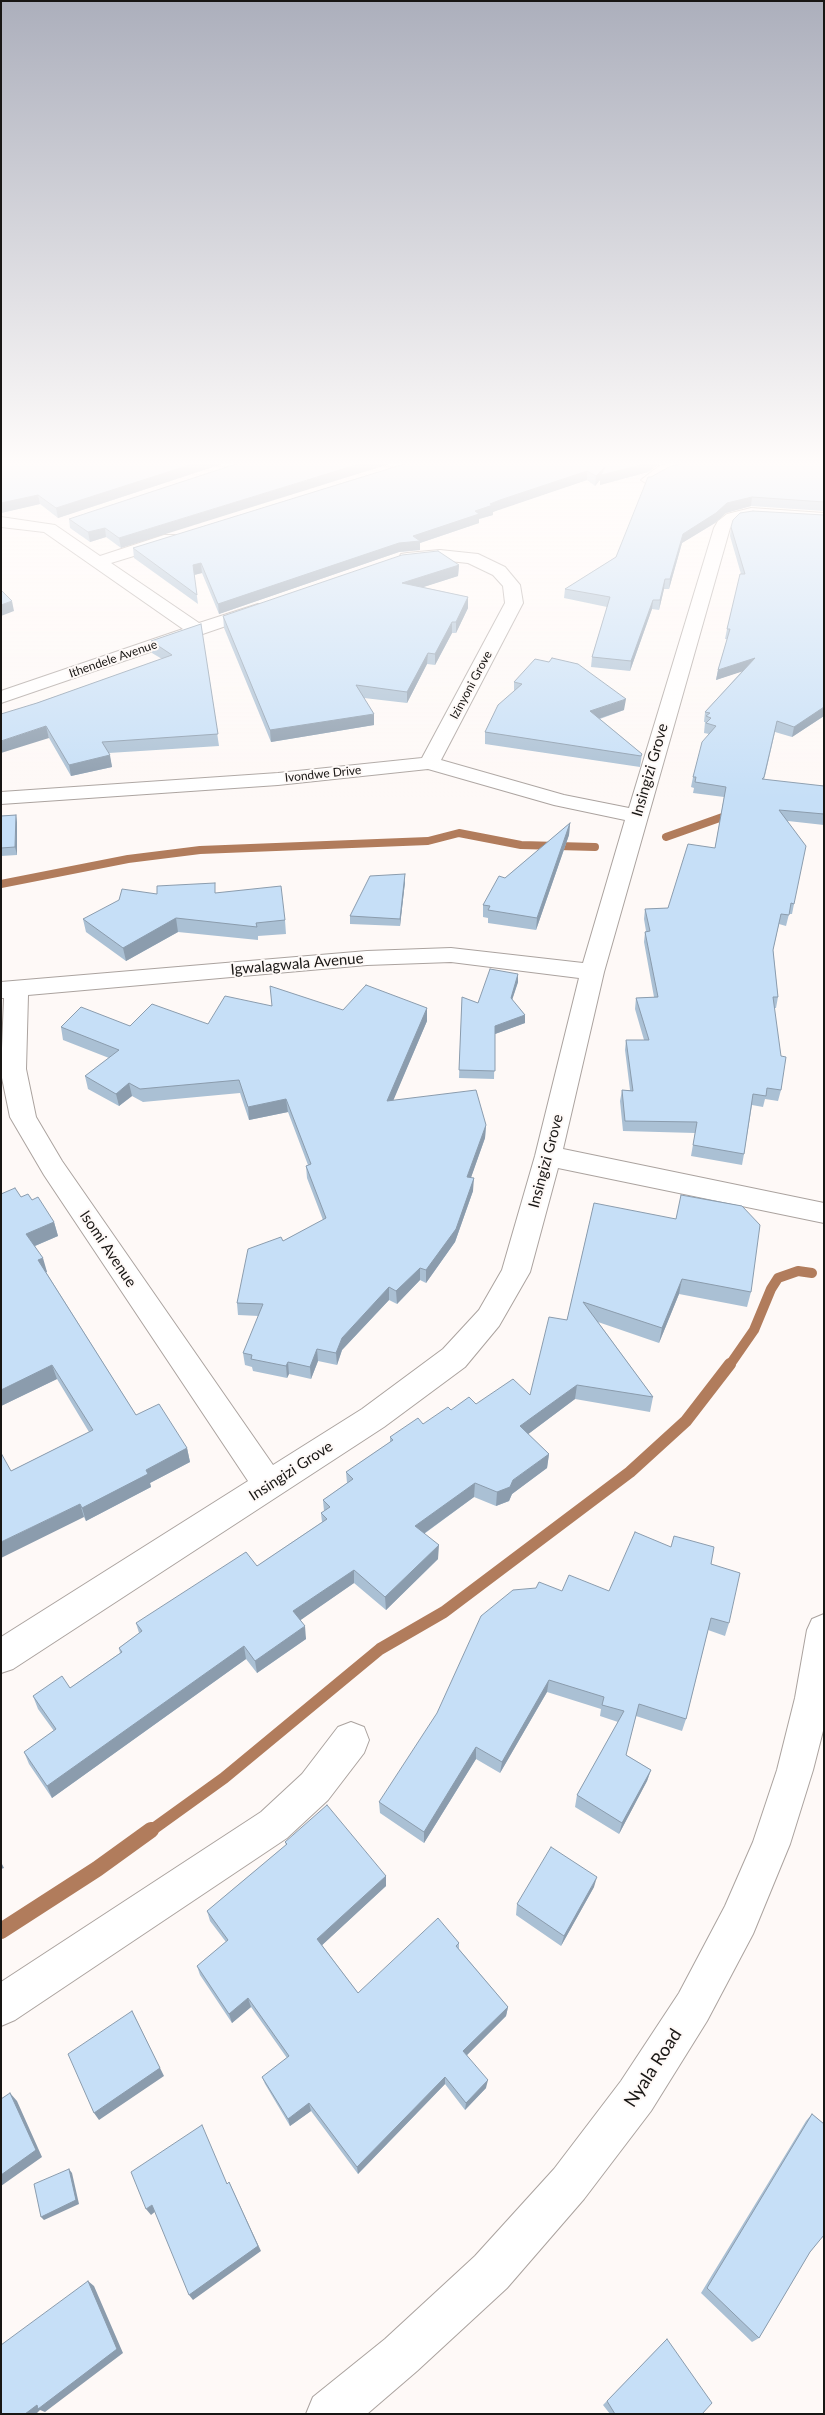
<!DOCTYPE html>
<html>
<head>
<meta charset="utf-8">
<style>
	body { margin:0 }
	#map { position:relative; width:825px; height:2415px; overflow:hidden; background:#fef9f7; font-family:Lato,sans-serif }
	canvas { display:block }
	.frame { position:absolute; inset:0; border:2px solid #181614; pointer-events:none }
</style>
</head>
<body>
<div id="map">
<canvas width="825" height="2415"></canvas>
<div class="frame"></div>
</div>
<script>
const ctx = document.querySelector('canvas').getContext('2d');
ctx.lineJoin = 'round';
function shape(rows) {
  const path = new Path2D();
  for (const r of rows) {
    path.moveTo(r[0], r[1]);
    for (let i = 2; i < r.length; i += 2) path.lineTo(r[i], r[i + 1]);
  }
  return path;
}
function strokePath(path, color, width, dash) {
  ctx.strokeStyle = color;
  ctx.lineWidth = width;
  ctx.lineCap = dash ? 'butt' : 'round';
  ctx.setLineDash(dash || []);
  ctx.stroke(path);
}
function fill(path, color) {
  ctx.fillStyle = color;
  ctx.fill(path, 'evenodd');
}
function drawText(font, color, halo, rows, align = 'center') {
  ctx.font = font + ' Lato,sans-serif';
  ctx.lineWidth = 4;
  ctx.setLineDash([]);
  ctx.textBaseline = 'middle';
  ctx.strokeStyle = halo;
  ctx.fillStyle = color;
  for (const [text, x, y, turn = 0] of rows) {
    ctx.save();
    ctx.translate(x, y);
    ctx.rotate((+turn || 0) * Math.PI / 180);
    ctx.textAlign = isNaN(turn) ? turn : align;
    if (halo) ctx.strokeText(text, 0, 0);
    ctx.fillText(text, 0, 0);
    ctx.restore();
  }
}
strokePath(shape([
	[666,837,731,814],
	[1,884,128,859,200,850,428,841,459,833,521,845,595,847]
]), '#b17c5c', 8);
strokePath(shape([
	[729,1366,754,1330,771,1289,778,1278,798,1271,812,1273]
]), '#b17c5c', 10);
strokePath(shape([
	[149,1832,224,1778,380,1649,444,1612,630,1472,686,1421,730,1364]
]), '#b17c5c', 12);
strokePath(shape([
	[1,1931,97,1869,151,1830]
]), '#b17c5c', 16);
const minor = shape([
	[684,461,710,463,702,468,669,473,649,485,641,480,659,466,684,461],
	[751,508,824,513,824,523,751,518,738,521,730,528,604,972,563,1149,824,1203,824,1223,558,1168,530,1272,499,1326,465,1367,384,1427,13,1669,1,1673,1,1637,248,1481,44,1175,10,1117,1,1073,4,998,1,998,1,982,367,951,451,948,583,963,625,820,554,805,428,769,278,785,1,804,1,792,278,773,422,758,505,603,503,586,493,575,468,563,440,560,407,563,401,562,399,558,401,554,407,553,440,550,478,554,505,567,520,585,523,603,441,760,564,795,629,808,714,528,718,521,727,514,751,508],
	[451,962,579,978,535,1156,502,1270,479,1310,443,1349,362,1409,273,1465,62,1161,36,1117,26,1069,28,995,367,965,451,962],
	[1,517,55,525,100,556,164,535,176,535,178,539,176,543,111,563,199,623,258,604,264,605,267,609,264,613,1,703,1,691,183,629,44,532,1,527,1,517],
	[351,1722,364,1727,369,1740,364,1753,328,1800,287,1838,15,2020,1,2026,1,1982,261,1812,302,1774,338,1727,351,1722]
]);
const tertiary = shape([
	[824,1614,824,1727,813,1770,790,1844,753,1934,707,2021,651,2111,584,2199,507,2288,417,2371,367,2414,306,2414,313,2397,385,2339,475,2256,554,2169,621,2081,679,1993,725,1906,753,1842,777,1770,795,1698,807,1630,812,1619,824,1614]
]);
strokePath(minor, '#aba39f', 2);
strokePath(tertiary, '#aba39f', 2);
fill(minor, '#fff');
fill(tertiary, '#fff');
fill(shape([
	[1,461,231,461,58,518,40,504,1,513],
	[245,461,121,548,106,537,90,542,70,528,69,519],
	[414,461,659,464,648,472,600,485,600,480,595,486,587,480,500,509,493,512,493,515,479,519,479,523,420,543,420,550,399,552,219,614,202,573,194,575,198,604,134,558,133,548],
	[824,464,824,511,751,506,726,513,715,523,682,543,669,589,664,589,659,610,652,609,630,671,591,667,592,657,607,607,564,598,565,589,616,557,651,477],
	[731,527,824,716,792,737,775,732,764,780,824,786,824,825,788,821,794,904,792,914,789,914,786,926,779,924,773,950,778,997,776,1008,774,1008,781,1090,778,1101,765,1099,763,1107,752,1105,744,1154,742,1165,691,1156,695,1133,623,1131,620,1101,622,1090,630,1090,625,1050,626,1040,644,1040,635,1009,636,998,654,997,644,942,645,932,646,931,644,919,645,909,668,908,715,848,724,797,693,793,694,788,691,787,693,777,709,734,704,733,705,722,704,722,705,712,742,671,716,680,718,670,727,639,725,639,727,629,741,574,730,536],
	[459,565,458,576,423,587,468,597,468,608,456,633,452,633,435,665,427,664,407,703,364,698,374,725,271,742,224,628,223,616],
	[201,624,219,746,109,753,112,767,71,776,49,738,37,703,162,659,152,653,151,641],
	[514,682,624,710,600,719,642,754,640,767,485,744,485,732,514,691],
	[16,815,17,823,17,855,1,856,1,816],
	[570,823,569,835,536,930,488,923,488,918,483,917,483,905,505,878],
	[405,882,400,926,350,924,350,916],
	[216,893,285,920,286,934,258,936,258,940,178,932,126,961,86,932,83,919,157,894],
	[518,974,518,982,512,1000,525,1015,525,1023,495,1034,494,1079,459,1078,462,997,478,1003],
	[272,1006,343,1010,427,1008,427,1021,393,1100,486,1125,485,1138,471,1177,473,1191,455,1242,426,1283,420,1280,397,1304,389,1300,342,1350,337,1365,318,1361,311,1379,289,1374,287,1378,253,1371,252,1367,245,1365,243,1353,259,1316,238,1315,237,1303,283,1241,323,1220,307,1178,306,1166,308,1165,288,1112,249,1120,240,1093,143,1102,132,1096,119,1106,88,1089,85,1076,109,1058,63,1040,61,1027,208,1024],
	[1,1194,32,1200,54,1222,58,1236,35,1246,47,1272,46,1272,136,1415,187,1448,190,1462,150,1483,151,1487,86,1521,84,1517,11,1471,89,1432,57,1379,1,1406],
	[594,1203,751,1292,747,1307,679,1294,659,1343,598,1322,653,1397,650,1412,575,1399,528,1434,549,1454,547,1468,512,1494,509,1501,496,1506,474,1497,424,1534,438,1559,386,1610,354,1583,300,1620,306,1639,257,1673,246,1659,52,1798,29,1764,24,1752,54,1731,38,1709,33,1696,70,1688,120,1653,119,1648,139,1633,136,1623,257,1566,322,1522,321,1513,324,1511,323,1500,347,1483,346,1472,390,1442,390,1437,423,1424,451,1410,476,1404,530,1395,567,1320],
	[711,1564,729,1623,725,1636,708,1630,686,1719,682,1731,636,1716,626,1755,651,1770,647,1781,619,1834,575,1807,577,1795,618,1722,600,1716,601,1709,547,1692,500,1773,476,1759,424,1843,380,1813,379,1802,562,1591,609,1591],
	[285,1842,386,1876,386,1886,322,1945,358,1993,459,1943,459,1949,508,2007,506,2016,467,2055,486,2088,465,2110,445,2084,358,2174,311,2111,290,2126,265,2084,262,2077,287,2058,251,2007,232,2023,200,1975,197,1966,226,1942,210,1921,207,1911,286,1845],
	[594,1887,561,1946,516,1915,517,1904],
	[812,2114,824,2124,824,2238,822,2237,810,2252,759,2338,752,2342,701,2293,806,2121],
	[667,2339,702,2414,610,2414,603,2405]
]), '#aac0d4');
fill(shape([
	[202,461,231,461,58,518,56,508],
	[369,461,399,461,121,548,119,538],
	[651,461,673,461,659,464,648,472,600,485,600,480,595,486,596,476,605,467],
	[587,471,587,480,493,512,493,515,479,519,479,523,420,543,420,550,399,552,219,614,218,604,475,511,500,500],
	[38,495,40,504,1,513,1,503],
	[752,497,751,506,726,513,715,523,682,543,669,589,670,579,683,534,727,503],
	[105,528,106,537,90,542,88,532],
	[201,563,202,573,194,575,193,565],
	[459,565,458,576,402,594,402,583],
	[665,579,664,589,659,610,660,600],
	[468,597,468,608,456,633,456,622],
	[653,600,652,609,630,671,631,661],
	[12,601,14,611,1,616,1,605],
	[452,622,452,633,435,665,435,654],
	[428,653,427,664,407,703,407,692],
	[755,658,753,668,716,680,718,670],
	[626,699,624,710,589,722,590,711],
	[824,707,824,716,792,737,794,727],
	[374,714,374,725,271,742,270,730],
	[46,726,49,738,1,753,1,741],
	[110,755,112,767,71,776,69,765],
	[16,815,17,823,17,855,15,847],
	[570,823,569,835,536,930,537,918],
	[405,874,405,882,400,926,400,919],
	[176,918,178,932,126,961,123,948],
	[518,974,518,982,510,1006,511,998],
	[427,1008,427,1021,388,1113,387,1101],
	[525,1015,525,1023,495,1034,495,1026],
	[129,1083,132,1096,119,1106,116,1094],
	[286,1099,288,1112,249,1120,248,1107],
	[486,1125,485,1138,467,1189,467,1177],
	[474,1178,473,1191,455,1242,426,1283,426,1270],
	[54,1222,58,1236,30,1248,26,1234],
	[43,1258,47,1272,42,1274,38,1260],
	[420,1268,420,1280,397,1304,396,1291],
	[682,1279,679,1294,659,1343,662,1328],
	[389,1287,389,1300,342,1350,337,1365,336,1353,342,1338],
	[317,1349,318,1361,311,1379,310,1367],
	[288,1362,289,1374,287,1378,286,1366],
	[52,1365,57,1379,1,1406,1,1390],
	[577,1385,575,1399,519,1441,520,1426],
	[187,1448,190,1462,150,1483,151,1487,86,1521,82,1508,146,1470],
	[549,1454,547,1468,512,1494,509,1501,496,1506,497,1492],
	[475,1483,474,1497,415,1540,415,1526],
	[80,1504,84,1517,1,1558,1,1542],
	[439,1545,438,1559,386,1610,385,1597],
	[354,1570,354,1583,295,1624,293,1611],
	[305,1626,306,1639,257,1673,255,1661],
	[244,1646,246,1659,52,1798,47,1786],
	[549,1680,547,1692,500,1773,502,1762],
	[476,1747,476,1759,424,1843,424,1832],
	[651,1770,647,1781,619,1834,622,1823],
	[1,1862,4,1868,1,1869],
	[386,1876,386,1886,319,1948,317,1939],
	[597,1877,594,1887,561,1946,564,1936],
	[248,1998,251,2007,232,2023,229,2014],
	[508,2007,506,2016,463,2059,463,2051],
	[132,2011,164,2076,99,2120,94,2113],
	[445,2077,445,2084,358,2174,357,2167],
	[488,2080,486,2088,465,2110,466,2103],
	[10,2093,17,2101,42,2157,1,2186,1,2175],
	[309,2103,311,2111,290,2126,288,2119],
	[69,2169,72,2173,79,2204,44,2220,41,2217],
	[229,2182,261,2251,193,2300,189,2295],
	[152,2205,156,2211,151,2215,146,2209],
	[88,2281,94,2286,123,2353,45,2412,40,2410,36,2414,25,2414]
]), '#8b9cad');
const building = shape([
	[1,461,202,461,56,508,38,495,1,503,1,461],
	[245,461,369,461,119,538,105,528,88,532,69,519,245,461],
	[414,461,651,461,649,463,601,475,605,467,596,476,587,471,500,500,490,504,493,505,475,511,479,514,413,536,420,541,399,543,218,604,201,563,193,565,197,595,133,548,414,461],
	[699,461,785,461,824,464,824,502,752,497,727,503,716,513,683,534,670,579,665,579,660,600,653,600,631,661,592,657,610,597,565,589,616,557,648,477,651,477,671,466,699,461],
	[753,511,824,515,824,707,794,727,777,721,764,777,762,779,824,786,824,814,779,810,806,846,794,904,791,903,789,915,781,914,773,950,778,997,773,997,781,1056,786,1057,781,1090,767,1088,766,1096,753,1094,744,1154,693,1145,697,1122,625,1121,622,1090,633,1091,626,1040,649,1040,636,998,658,997,645,932,650,931,645,909,668,908,688,844,715,848,726,787,695,782,696,777,693,777,702,742,716,726,706,723,711,718,706,716,710,713,705,712,755,658,718,670,730,629,727,629,740,574,745,574,731,527,733,520,740,513,753,511],
	[438,551,459,565,402,583,468,597,456,622,452,622,435,654,428,653,407,692,356,685,374,714,270,730,223,616,402,555,438,551],
	[1,590,12,601,1,605,1,590],
	[201,624,218,734,102,742,110,755,69,765,46,726,1,741,1,714,37,703,172,655,151,641,201,624],
	[552,658,578,664,626,699,590,711,642,754,641,756,485,732,498,705,522,684,514,682,535,659,549,662,552,658],
	[16,815,15,847,1,848,1,816,16,815],
	[570,823,537,918,488,910,490,906,483,905,499,876,505,878,570,823],
	[405,874,400,919,350,916,370,876,405,874],
	[215,883,215,893,281,886,285,920,256,923,257,927,176,918,123,948,83,919,119,900,122,889,157,894,157,886,215,883],
	[490,969,518,974,511,998,525,1015,495,1026,495,1071,459,1070,462,997,478,1003,490,969],
	[366,985,427,1008,387,1101,476,1090,486,1125,467,1177,474,1178,456,1229,426,1270,420,1268,396,1291,389,1287,342,1338,336,1353,317,1349,310,1367,288,1362,286,1366,251,1359,252,1355,243,1353,263,1304,237,1303,248,1249,281,1237,283,1241,326,1218,306,1166,311,1164,286,1099,248,1107,239,1080,140,1089,129,1083,116,1094,85,1076,119,1050,61,1027,81,1007,130,1026,152,1004,208,1024,225,996,272,1006,270,986,343,1010,366,985],
	[15,1188,21,1197,28,1194,32,1200,38,1197,54,1222,26,1234,43,1258,38,1260,136,1415,159,1404,187,1448,146,1470,148,1474,82,1508,80,1504,1,1542,1,1453,11,1471,93,1430,52,1365,1,1390,1,1194,15,1188],
	[681,1195,742,1206,760,1225,751,1292,682,1279,662,1328,583,1302,653,1397,577,1385,520,1426,549,1454,513,1480,510,1487,497,1492,475,1483,415,1526,439,1545,385,1597,354,1570,293,1611,305,1626,255,1661,244,1646,47,1786,24,1752,56,1729,33,1696,62,1676,70,1688,122,1652,119,1648,142,1631,136,1623,246,1552,257,1566,327,1519,321,1513,330,1507,323,1500,353,1479,346,1472,393,1440,390,1437,418,1418,423,1424,448,1407,451,1410,469,1397,476,1404,513,1379,530,1395,549,1317,567,1320,594,1203,676,1219,681,1195],
	[635,1532,671,1547,674,1536,714,1547,711,1564,740,1573,729,1623,711,1618,686,1719,639,1704,626,1755,651,1770,622,1823,577,1795,624,1711,602,1705,604,1697,549,1680,502,1762,476,1747,424,1832,379,1802,437,1713,481,1616,513,1590,536,1588,539,1582,562,1591,569,1575,609,1591,635,1532],
	[327,1805,386,1876,317,1939,358,1993,438,1918,459,1943,456,1946,508,2007,463,2051,488,2080,466,2103,445,2077,357,2167,309,2103,288,2119,262,2077,289,2056,248,1998,229,2014,197,1966,228,1940,207,1911,287,1844,285,1842,327,1805],
	[551,1847,597,1877,564,1936,517,1904,551,1847],
	[132,2011,160,2068,94,2113,68,2054,132,2011],
	[10,2093,36,2150,1,2175,1,2099,10,2093],
	[812,2114,824,2124,824,2235,810,2252,759,2338,707,2288,812,2114],
	[202,2125,227,2184,229,2182,258,2246,189,2295,152,2205,146,2209,131,2172,202,2125],
	[69,2169,76,2200,41,2217,34,2184,69,2169],
	[88,2281,117,2349,38,2409,37,2405,25,2414,1,2414,1,2345,88,2281],
	[667,2339,712,2403,702,2414,615,2414,607,2401,667,2339]
]);
fill(building, '#c6dff7');
strokePath(building, '#8b9cad', 1);
const sky = ctx.createLinearGradient(0, 0, 0, 799);
sky.addColorStop(0, '#acafbc');
sky.addColorStop(0.58, '#fffcfb');
sky.addColorStop(1, '#fffcfb00');
ctx.fillStyle = sky;
ctx.fillRect(0, 0, 825, 799);
drawText('12px', '#181614', '#fef9f7', [
	["Ithendele Avenue",113,659,-19],
	["Izinyoni Grove",471,685,-62],
	["Ivondwe Drive",323,774,-6]
]);
drawText('15px', '#181614', '#fef9f7', [
	["Insingizi Grove",650,770,-74],
	["Igwalagwala Avenue",297,964,-5],
	["Insingizi Grove",546,1161,-75],
	["Isomi Avenue",108,1249,56],
	["Insingizi Grove",291,1471,-33]
]);
drawText('18px', '#181614', '#fef9f7', [
	["Nyala Road",653,2068,-57]
]);
</script>
</body>
</html>
